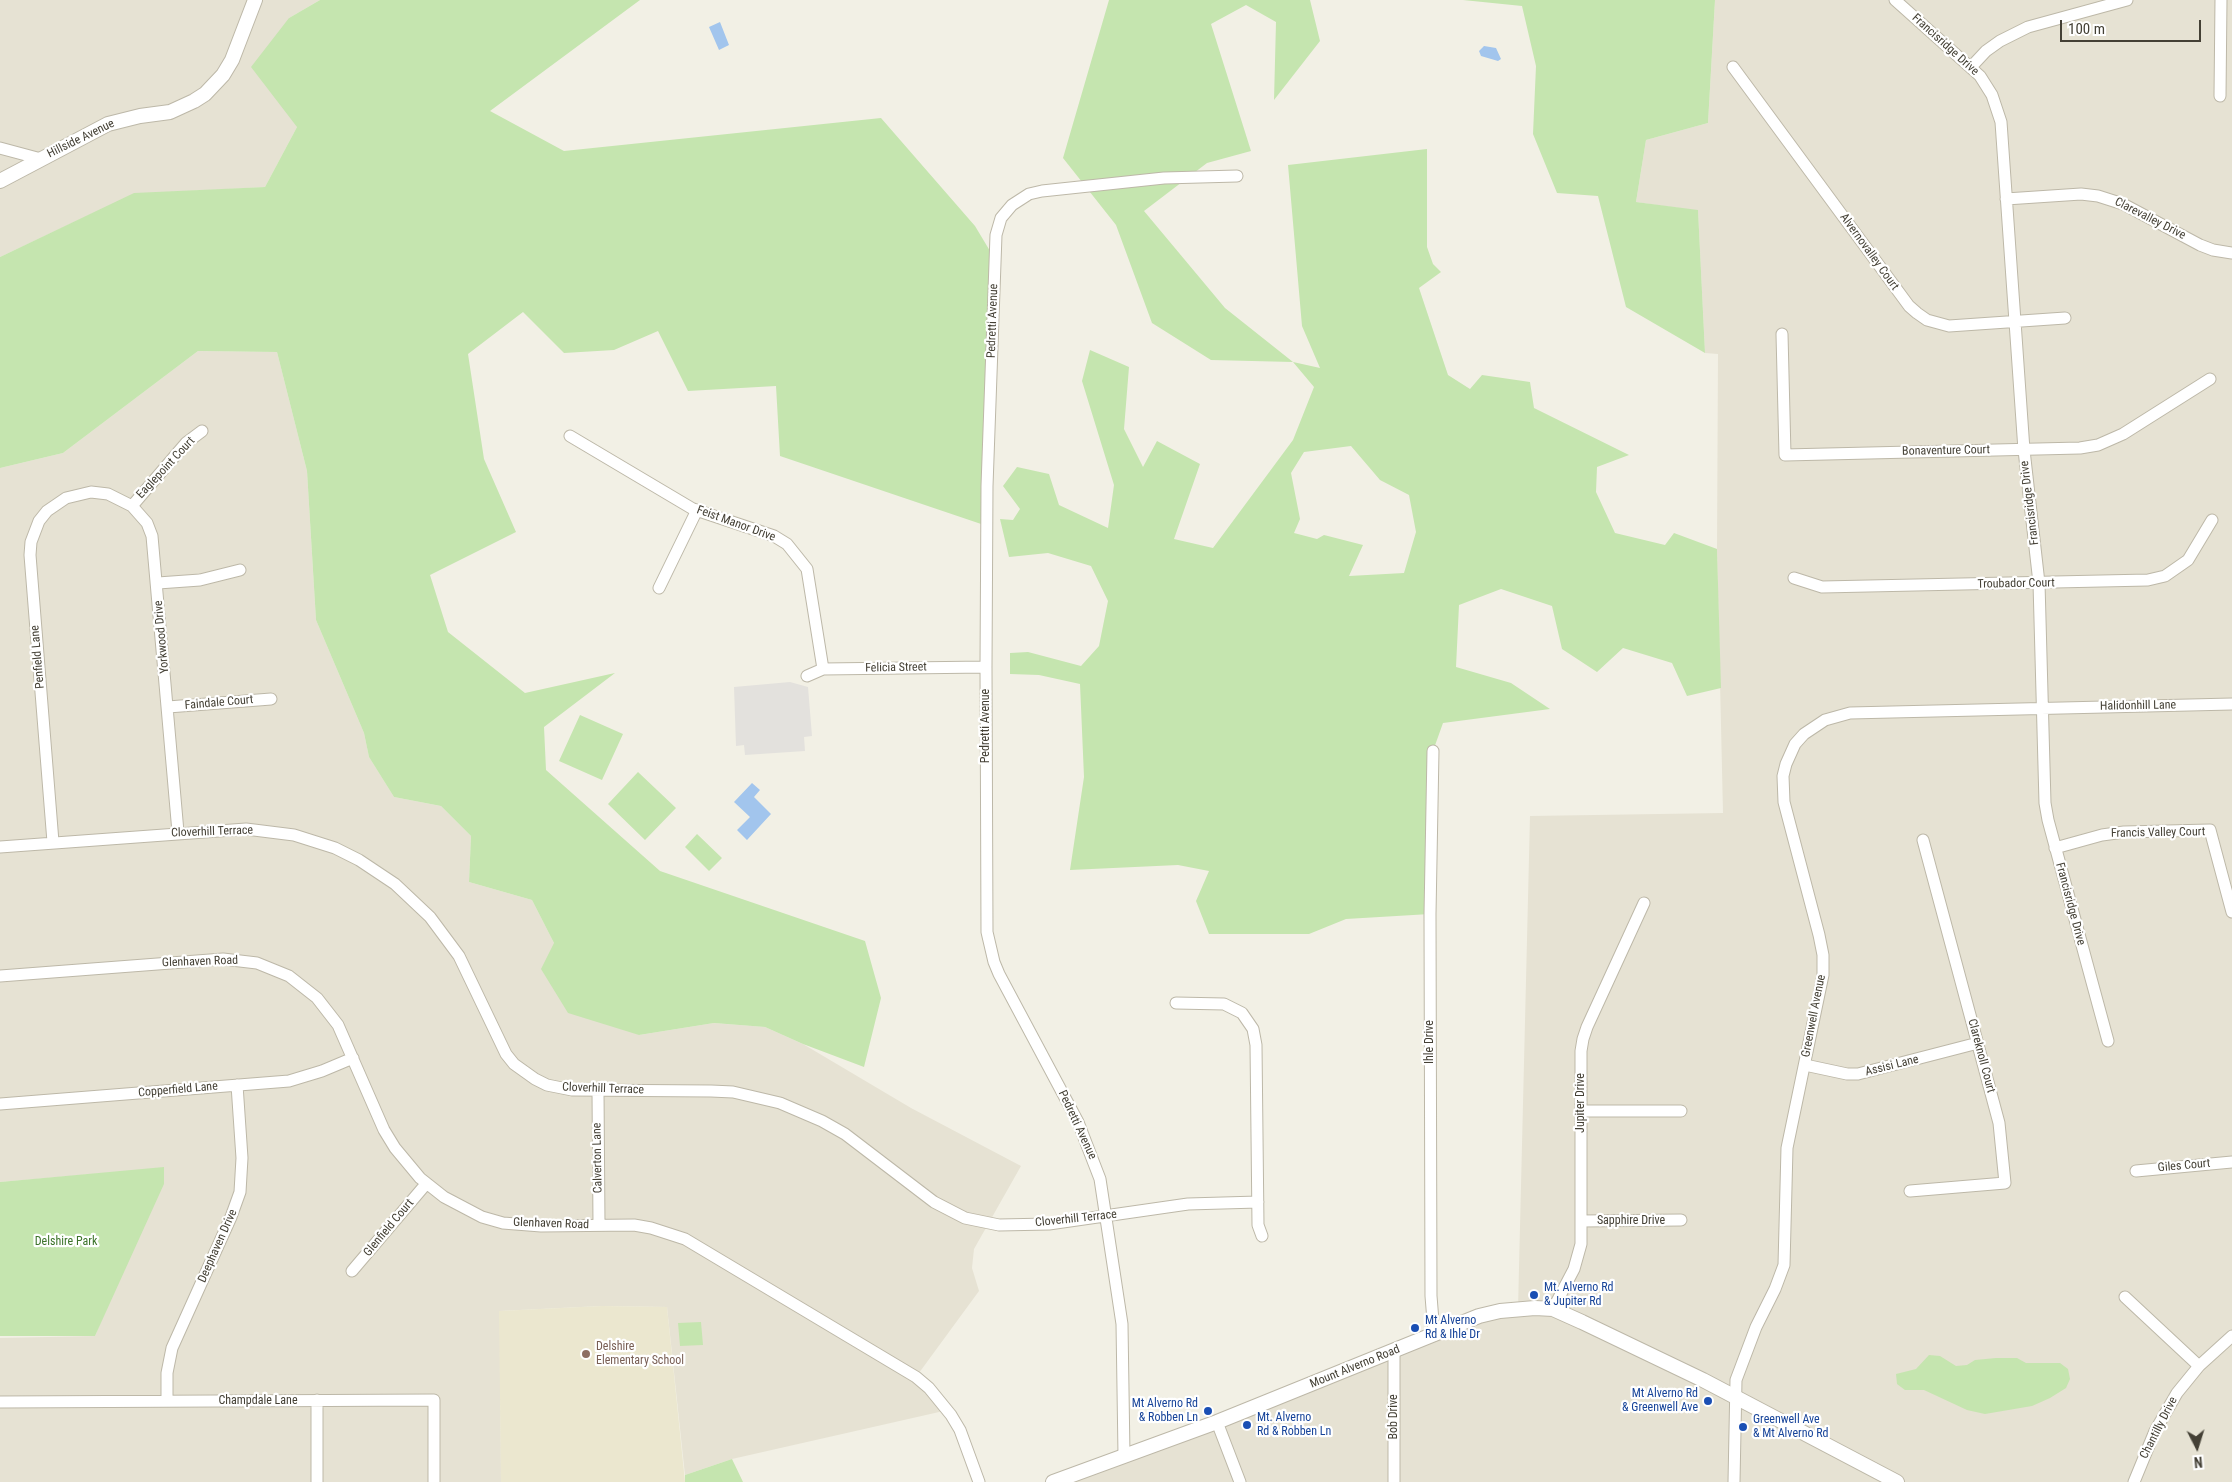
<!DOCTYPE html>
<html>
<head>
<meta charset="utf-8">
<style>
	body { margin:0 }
	#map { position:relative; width:2232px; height:1482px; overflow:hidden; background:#f2f0e5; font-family:"Roboto Condensed",sans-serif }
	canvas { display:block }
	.north { position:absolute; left:2172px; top:1422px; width:50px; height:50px; -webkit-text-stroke:4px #fff; paint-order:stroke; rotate:175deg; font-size:14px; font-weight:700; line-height:20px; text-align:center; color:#444035 }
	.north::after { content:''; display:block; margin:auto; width:18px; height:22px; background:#444035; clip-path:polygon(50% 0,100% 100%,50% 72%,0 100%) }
	.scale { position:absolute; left:2060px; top:20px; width:141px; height:22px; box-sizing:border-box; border:2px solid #444035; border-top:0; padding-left:6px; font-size:15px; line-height:18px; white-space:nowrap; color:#444035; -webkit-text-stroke:4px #fff; paint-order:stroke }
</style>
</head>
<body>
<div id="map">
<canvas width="2232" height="1482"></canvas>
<div class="north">N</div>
<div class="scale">100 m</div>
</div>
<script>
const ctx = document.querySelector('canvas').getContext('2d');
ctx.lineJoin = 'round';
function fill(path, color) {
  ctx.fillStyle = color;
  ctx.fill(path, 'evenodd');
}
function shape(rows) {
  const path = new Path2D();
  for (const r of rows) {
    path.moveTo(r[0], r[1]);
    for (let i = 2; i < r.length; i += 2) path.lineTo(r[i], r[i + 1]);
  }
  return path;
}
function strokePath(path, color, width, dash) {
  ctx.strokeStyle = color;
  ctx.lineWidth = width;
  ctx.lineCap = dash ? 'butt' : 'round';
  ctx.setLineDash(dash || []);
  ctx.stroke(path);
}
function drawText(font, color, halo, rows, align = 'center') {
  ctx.font = font + ' "Roboto Condensed",sans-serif';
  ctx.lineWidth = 4.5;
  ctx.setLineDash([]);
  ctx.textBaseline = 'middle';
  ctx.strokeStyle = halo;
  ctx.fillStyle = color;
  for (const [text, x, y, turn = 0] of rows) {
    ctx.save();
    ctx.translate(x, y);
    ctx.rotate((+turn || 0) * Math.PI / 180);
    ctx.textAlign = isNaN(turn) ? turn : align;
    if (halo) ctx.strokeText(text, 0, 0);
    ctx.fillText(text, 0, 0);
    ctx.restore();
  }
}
fill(shape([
	[0,0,320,0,289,18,297,127,265,187,134,194,0,257],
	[1715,0,2232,0,2232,1482,1053,1482,1394,1351,1518,1309,1530,816,1723,813,1717,549,1718,354,1705,353,1698,211,1636,202,1646,140,1708,123],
	[198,351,277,352,307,471,316,620,364,733,369,757,394,797,441,806,471,836,469,882,532,900,554,943,639,1035,714,1023,765,1027,803,1044,911,1108,1021,1166,974,1249,972,1268,979,1291,916,1377,948,1410,732,1459,685,1475,667,1307,602,1306,500,1311,501,1482,0,1482,0,1338,95,1336,164,1168,0,1182,0,468,63,453]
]), '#e6e2d3');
fill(shape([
	[602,1306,667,1307,685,1482,501,1482,499,1311]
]), '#ebe7cf');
fill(shape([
	[320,0,640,0,490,111,564,151,881,118,975,226,996,261,987,526,780,456,776,386,688,391,658,331,614,350,564,353,523,312,468,354,484,459,516,532,430,575,448,632,525,693,615,673,544,727,546,770,660,871,865,941,881,998,864,1067,803,1044,765,1027,714,1023,639,1035,568,1013,541,969,554,943,532,900,469,882,471,836,441,806,394,797,369,757,364,733,316,620,307,471,277,352,198,351,63,453,0,468,0,257,134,193,265,187,297,127,251,67,289,18],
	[1109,0,1310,0,1320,41,1274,100,1276,22,1246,5,1211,24,1251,151,1207,163,1144,211,1225,308,1293,362,1320,368,1302,326,1288,165,1427,149,1427,247,1433,264,1441,272,1419,288,1448,375,1470,389,1482,375,1530,382,1534,408,1629,455,1597,467,1596,492,1615,533,1665,545,1674,533,1717,549,1721,688,1687,696,1672,663,1623,648,1597,672,1562,649,1552,606,1501,589,1459,605,1456,667,1511,683,1550,709,1443,723,1433,751,1430,914,1346,919,1309,934,1209,934,1196,901,1209,871,1178,865,1070,870,1084,777,1080,684,1039,675,1010,674,1010,653,1028,652,1081,666,1099,646,1108,601,1091,566,1048,553,1009,557,1000,519,1013,520,1020,509,1003,486,1017,467,1049,474,1059,505,1108,528,1114,485,1082,381,1090,350,1129,367,1124,429,1143,467,1157,441,1200,464,1174,539,1213,548,1293,440,1314,387,1293,362,1211,360,1152,323,1116,225,1063,158],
	[1351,446,1380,480,1409,495,1416,532,1404,573,1349,576,1363,545,1324,535,1317,539,1294,533,1300,519,1291,473,1304,452],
	[1463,0,1715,0,1708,123,1646,140,1636,202,1698,210,1705,353,1626,307,1598,196,1557,193,1533,134,1536,66,1522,6],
	[580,715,623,734,602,780,559,761],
	[638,772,676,808,645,840,608,804],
	[697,834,722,858,709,871,685,847],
	[164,1167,164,1184,95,1336,0,1336,0,1182],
	[701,1322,703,1345,680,1346,678,1323],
	[1929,1355,1940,1356,1956,1366,1967,1365,1975,1360,1996,1358,2017,1358,2026,1363,2060,1363,2068,1369,2070,1379,2066,1388,2050,1398,2032,1406,1985,1414,1967,1410,1924,1390,1905,1390,1897,1384,1896,1374,1916,1369],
	[732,1459,743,1482,685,1482,685,1475]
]), '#c5e5af');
fill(shape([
	[790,682,808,687,812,736,804,737,805,751,745,755,744,745,736,746,734,687]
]), '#e3e1dd');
fill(shape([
	[720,22,729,45,719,50,709,27],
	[1484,46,1496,48,1501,59,1498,61,1481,56,1479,51],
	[752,783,760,790,754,797,771,814,747,840,737,830,750,817,734,802]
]), '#a2c5ed');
const minor = shape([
	[1895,0,1980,76,1992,95,2001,122,2024,450,2039,583,2045,803,2048,820,2108,1041],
	[1733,67,1909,306,1917,313,1927,320,1949,326,2065,318],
	[1971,67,1986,51,2000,41,2028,27,2127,0],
	[2220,96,2221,0],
	[0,148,41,159],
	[2006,199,2081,194,2098,196,2123,204,2200,245,2213,250,2232,253],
	[1782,334,1785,455,2080,448,2098,445,2123,434,2210,379],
	[570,436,693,509,774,536,787,544,807,569,823,669],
	[132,506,186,443,202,431],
	[1794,578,1822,587,2148,580,2165,576,2188,560,2212,520],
	[158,583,200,580,240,570],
	[659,588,697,510],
	[807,676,823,669,986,667],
	[168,707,271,699],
	[1433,751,1430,914,1431,1296,1434,1333],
	[53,842,30,555,31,542,39,521,47,511,66,498,91,492,108,494,132,506,147,523,152,536,178,832],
	[0,847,246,829,294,835,335,848,359,860,395,884,430,917,459,956,506,1054,514,1064,535,1079,547,1085,572,1090,711,1091,733,1092,780,1103,822,1121,845,1134,934,1202,965,1218,999,1225,1049,1224,1188,1204,1258,1202],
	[2055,848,2102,835,2124,832,2210,830,2232,912],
	[0,976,223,959,257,963,289,976,317,998,338,1025,384,1130,395,1148,420,1178,444,1197,482,1217,503,1223,541,1226,634,1225,651,1228,685,1239,916,1377,929,1388,951,1415,960,1430,979,1482],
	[1176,1003,1224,1004,1242,1013,1253,1029,1256,1045,1258,1225,1262,1236],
	[1805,1065,1847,1074,1858,1074,1978,1043],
	[598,1091,599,1225],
	[0,1104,289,1081,322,1071,353,1058],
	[1581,1111,1681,1111],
	[2136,1171,2232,1162],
	[1910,1191,2005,1183,1999,1123,1923,840],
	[1582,1221,1681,1220],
	[352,1271,426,1184],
	[2125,1297,2199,1366],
	[1553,1309,1574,1269,1581,1244,1581,1051,1583,1039,1587,1027,1644,903],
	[1394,1351,1394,1482],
	[317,1400,317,1482],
	[167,1401,167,1373,172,1348,231,1217,240,1192,242,1158,237,1085],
	[0,1402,434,1400,434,1482],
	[1217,1422,1240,1482],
	[1124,1455,1122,1324,1100,1179,1078,1122,999,974,994,962,987,932,986,667,987,486,996,235,1001,218,1012,205,1029,194,1042,191,1164,178,1237,176],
	[1734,1482,1736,1380,1756,1327,1775,1289,1784,1265,1787,1148,1823,975,1823,955,1819,935,1784,802,1783,776,1786,764,1795,744,1804,734,1825,720,1850,713,2232,704],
	[2134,1482,2155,1431,2177,1393,2199,1366,2232,1336]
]);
const tertiary = shape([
	[0,181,108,124,140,116,170,112,194,101,205,94,223,75,232,60,255,0],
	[1053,1482,1217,1422,1479,1316,1500,1311,1535,1308,1553,1309,1582,1322,1703,1380,1897,1482]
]);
strokePath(minor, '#bdb8a8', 13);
strokePath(tertiary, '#bdb8a8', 16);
strokePath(minor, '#fff', 11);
strokePath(tertiary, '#fff', 14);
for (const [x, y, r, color] of [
	[1534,1295,5,"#1a4fb4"],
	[1415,1328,5,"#1a4fb4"],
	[586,1354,5,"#8d6e63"],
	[1708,1401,5,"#1a4fb4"],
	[1208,1411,5,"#1a4fb4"],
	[1247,1425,5,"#1a4fb4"],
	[1743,1427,5,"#1a4fb4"]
]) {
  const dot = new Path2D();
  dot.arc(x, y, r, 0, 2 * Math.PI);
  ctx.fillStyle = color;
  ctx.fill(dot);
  strokePath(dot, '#fff', 2);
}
drawText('12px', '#444035', '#fff', [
	["Francisridge Drive",1945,45,42],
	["Hillside Avenue",81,139,-26],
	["Clarevalley Drive",2150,219,27],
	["Alvernovalley Court",1869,252,54],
	["Pedretti Avenue",993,321,-88],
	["Bonaventure Court",1946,451,-1],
	["Eaglepoint Court",166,468,-47],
	["Francisridge Drive",2030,503,-97],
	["Feist Manor Drive",736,524,20],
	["Troubador Court",2016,584,-1],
	["Yorkwood Drive",162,637,-95],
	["Penfield Lane",38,657,-95],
	["Felicia Street",896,668,-1],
	["Faindale Court",219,703,-5],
	["Halidonhill Lane",2138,706,-1],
	["Pedretti Avenue",986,726,-90],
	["Cloverhill Terrace",212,832,-2],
	["Francis Valley Court",2158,833,-1],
	["Francisridge Drive",2070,904,75],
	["Glenhaven Road",200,962,-2],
	["Greenwell Avenue",1814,1016,-79],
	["Ihle Drive",1430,1042,-90],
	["Clareknoll Court",1981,1056,75],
	["Assisi Lane",1892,1066,-14],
	["Cloverhill Terrace",603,1089,2],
	["Copperfield Lane",178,1090,-5],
	["Jupiter Drive",1581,1103,-90],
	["Pedretti Avenue",1077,1125,65],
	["Calverton Lane",598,1158,-91],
	["Giles Court",2184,1166,-5],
	["Cloverhill Terrace",1076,1219,-6],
	["Sapphire Drive",1631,1221],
	["Glenhaven Road",551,1224,2],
	["Glenfield Court",389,1228,-50],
	["Deephaven Drive",218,1246,-66],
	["Mount Alverno Road",1355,1367,-22],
	["Champdale Lane",258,1401],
	["Bob Drive",1394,1417,-90],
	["Chantilly Drive",2159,1428,-63]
]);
drawText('12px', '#3c732a', '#fff', [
	["Delshire Park",66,1242]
]);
drawText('12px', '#164399', '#fff', [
	["Mt. Alverno Rd",1544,1288],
	["& Jupiter Rd",1544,1302],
	["Mt Alverno",1425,1321],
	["Rd & Ihle Dr",1425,1335],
	["Mt Alverno Rd",1698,1394,"right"],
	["& Greenwell Ave",1698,1408,"right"],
	["Mt Alverno Rd",1198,1404,"right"],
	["& Robben Ln",1198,1418,"right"],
	["Mt. Alverno",1257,1418],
	["Rd & Robben Ln",1257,1432],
	["Greenwell Ave",1753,1420],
	["& Mt Alverno Rd",1753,1434]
], 'left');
drawText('12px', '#785e54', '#fff', [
	["Delshire",596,1347],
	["Elementary School",596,1361]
], 'left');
</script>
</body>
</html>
